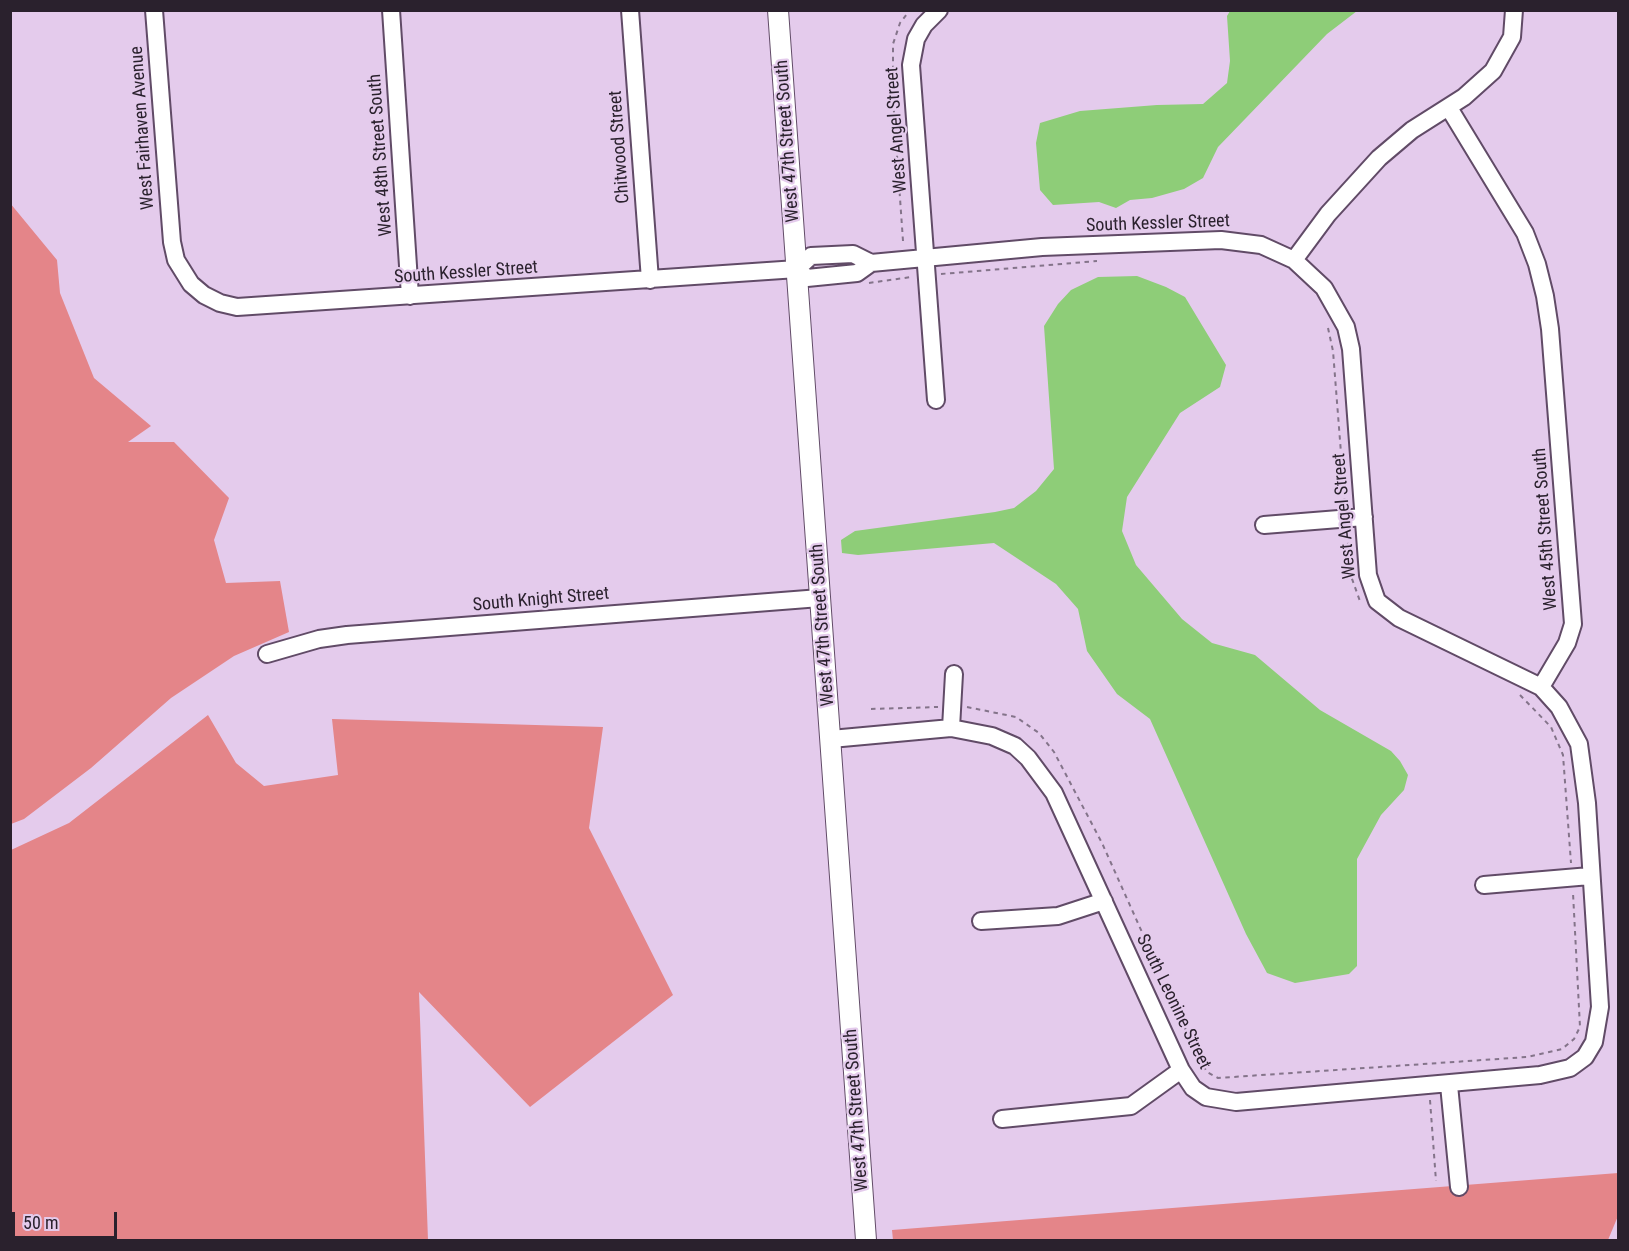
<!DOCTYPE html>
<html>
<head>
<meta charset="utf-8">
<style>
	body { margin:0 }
	#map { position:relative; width:1629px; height:1251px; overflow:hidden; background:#e4cbec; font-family:"Roboto Condensed",sans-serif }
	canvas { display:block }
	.frame { position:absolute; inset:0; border:12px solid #2a212d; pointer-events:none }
	.scale { position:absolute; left:12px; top:1212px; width:105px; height:27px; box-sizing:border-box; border:3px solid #2a212d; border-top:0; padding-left:8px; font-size:18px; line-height:21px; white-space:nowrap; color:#2a212d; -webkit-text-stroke:4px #e4cbec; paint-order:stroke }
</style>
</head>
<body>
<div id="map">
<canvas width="1629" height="1251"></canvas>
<div class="frame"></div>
<div class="scale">50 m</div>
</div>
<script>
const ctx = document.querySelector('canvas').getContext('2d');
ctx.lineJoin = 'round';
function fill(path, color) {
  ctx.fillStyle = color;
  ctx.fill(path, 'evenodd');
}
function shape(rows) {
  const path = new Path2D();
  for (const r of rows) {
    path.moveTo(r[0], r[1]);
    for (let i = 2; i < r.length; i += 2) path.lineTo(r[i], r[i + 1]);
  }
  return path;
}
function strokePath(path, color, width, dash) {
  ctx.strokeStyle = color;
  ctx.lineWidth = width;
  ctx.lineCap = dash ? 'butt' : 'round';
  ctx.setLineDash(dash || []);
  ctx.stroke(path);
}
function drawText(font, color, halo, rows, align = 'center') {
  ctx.font = font + ' "Roboto Condensed",sans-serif';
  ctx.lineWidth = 4.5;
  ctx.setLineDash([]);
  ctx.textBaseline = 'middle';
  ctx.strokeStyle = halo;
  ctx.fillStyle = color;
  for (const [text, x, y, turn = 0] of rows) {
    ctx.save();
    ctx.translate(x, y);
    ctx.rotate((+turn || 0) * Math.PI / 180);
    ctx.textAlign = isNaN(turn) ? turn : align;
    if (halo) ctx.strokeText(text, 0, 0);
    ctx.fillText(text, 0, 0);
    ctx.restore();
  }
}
fill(shape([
	[10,203,57,260,60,293,94,378,151,426,128,442,174,442,229,498,214,540,226,583,280,581,289,632,234,656,171,698,91,768,24,819,11,824],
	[208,715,236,763,264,786,338,775,332,719,603,727,589,828,673,995,530,1107,419,992,428,1240,11,1240,11,850,69,823],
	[1618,1173,1618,1216,1608,1240,893,1240,892,1230]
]), '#e48589');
fill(shape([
	[1230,11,1357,11,1327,34,1218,147,1203,178,1184,189,1152,198,1130,200,1116,208,1099,202,1053,205,1040,190,1036,143,1040,123,1080,111,1157,105,1203,104,1227,83,1230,61,1227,16],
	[1137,276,1166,287,1185,297,1226,365,1220,387,1180,413,1127,497,1122,531,1136,565,1182,619,1212,643,1255,655,1320,710,1391,751,1400,761,1408,775,1404,790,1381,815,1357,859,1357,966,1349,974,1295,983,1267,973,1246,934,1150,719,1117,694,1087,651,1078,609,1056,584,994,543,858,555,842,553,841,540,855,531,995,512,1014,508,1036,491,1054,469,1044,326,1058,304,1071,290,1098,277]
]), '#8ecd78');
const minor = shape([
	[154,10,172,242,176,260,191,284,204,295,220,303,237,307,797,269,811,256,853,254,871,263,1042,247,1221,240,1261,245,1294,260,1324,288,1346,327,1351,349,1368,575,1377,601,1399,618,1541,687,1559,707,1579,744,1587,803,1600,1007,1594,1042,1585,1057,1570,1068,1540,1075,1236,1102,1206,1097,1193,1088,1181,1070,1054,793,1028,758,1015,746,992,736,951,728,831,739],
	[391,10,410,296],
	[630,10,650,280],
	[1449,108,1525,233,1537,264,1545,296,1550,329,1573,624,1567,643,1541,687],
	[1294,260,1328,214,1379,158,1412,130,1464,97,1493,71,1512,37,1514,10],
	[797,269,807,278,857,273,871,263],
	[936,400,911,65,916,39,924,25,939,10],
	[1264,525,1364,517],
	[267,654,319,639,347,635,820,598],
	[951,728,954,674],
	[1484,885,1590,876],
	[981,921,1058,916,1104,901],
	[1449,1085,1459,1187],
	[1002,1119,1131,1106,1181,1070]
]);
const tertiary = shape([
	[778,10,866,1240]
]);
strokePath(minor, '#614b67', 20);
strokePath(tertiary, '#614b67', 22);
strokePath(shape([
	[903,241,893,98,893,44,900,23,910,10],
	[941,274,1097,261],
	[869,283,911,277],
	[1328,328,1333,351,1345,504],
	[1347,534,1351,576,1361,604],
	[1520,695,1551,727,1563,755,1571,863],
	[967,707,1016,717,1039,733,1054,752,1102,843,1198,1057,1207,1072,1218,1078,1527,1057,1562,1049,1574,1039,1580,1027,1573,893],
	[871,709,938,707],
	[1430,1100,1436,1181]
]), '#84748a', 2, [4.5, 4.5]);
strokePath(minor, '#fff', 16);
strokePath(tertiary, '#fff', 20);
drawText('18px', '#2a212d', '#e4cbec', [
	["West Fairhaven Avenue",143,128,-94],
	["West Angel Street",897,130,-94],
	["West 47th Street South",788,141,-94],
	["Chitwood Street",620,147,-94],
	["West 48th Street South",381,155,-94],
	["South Kessler Street",1158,224,-2],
	["South Kessler Street",466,273,-4],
	["West Angel Street",1345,516,-95],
	["West 45th Street South",1546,529,-94],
	["South Knight Street",541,600,-5],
	["West 47th Street South",823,625,-94],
	["South Leonine Street",1173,1002,64],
	["West 47th Street South",857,1110,-94]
]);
</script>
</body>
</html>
